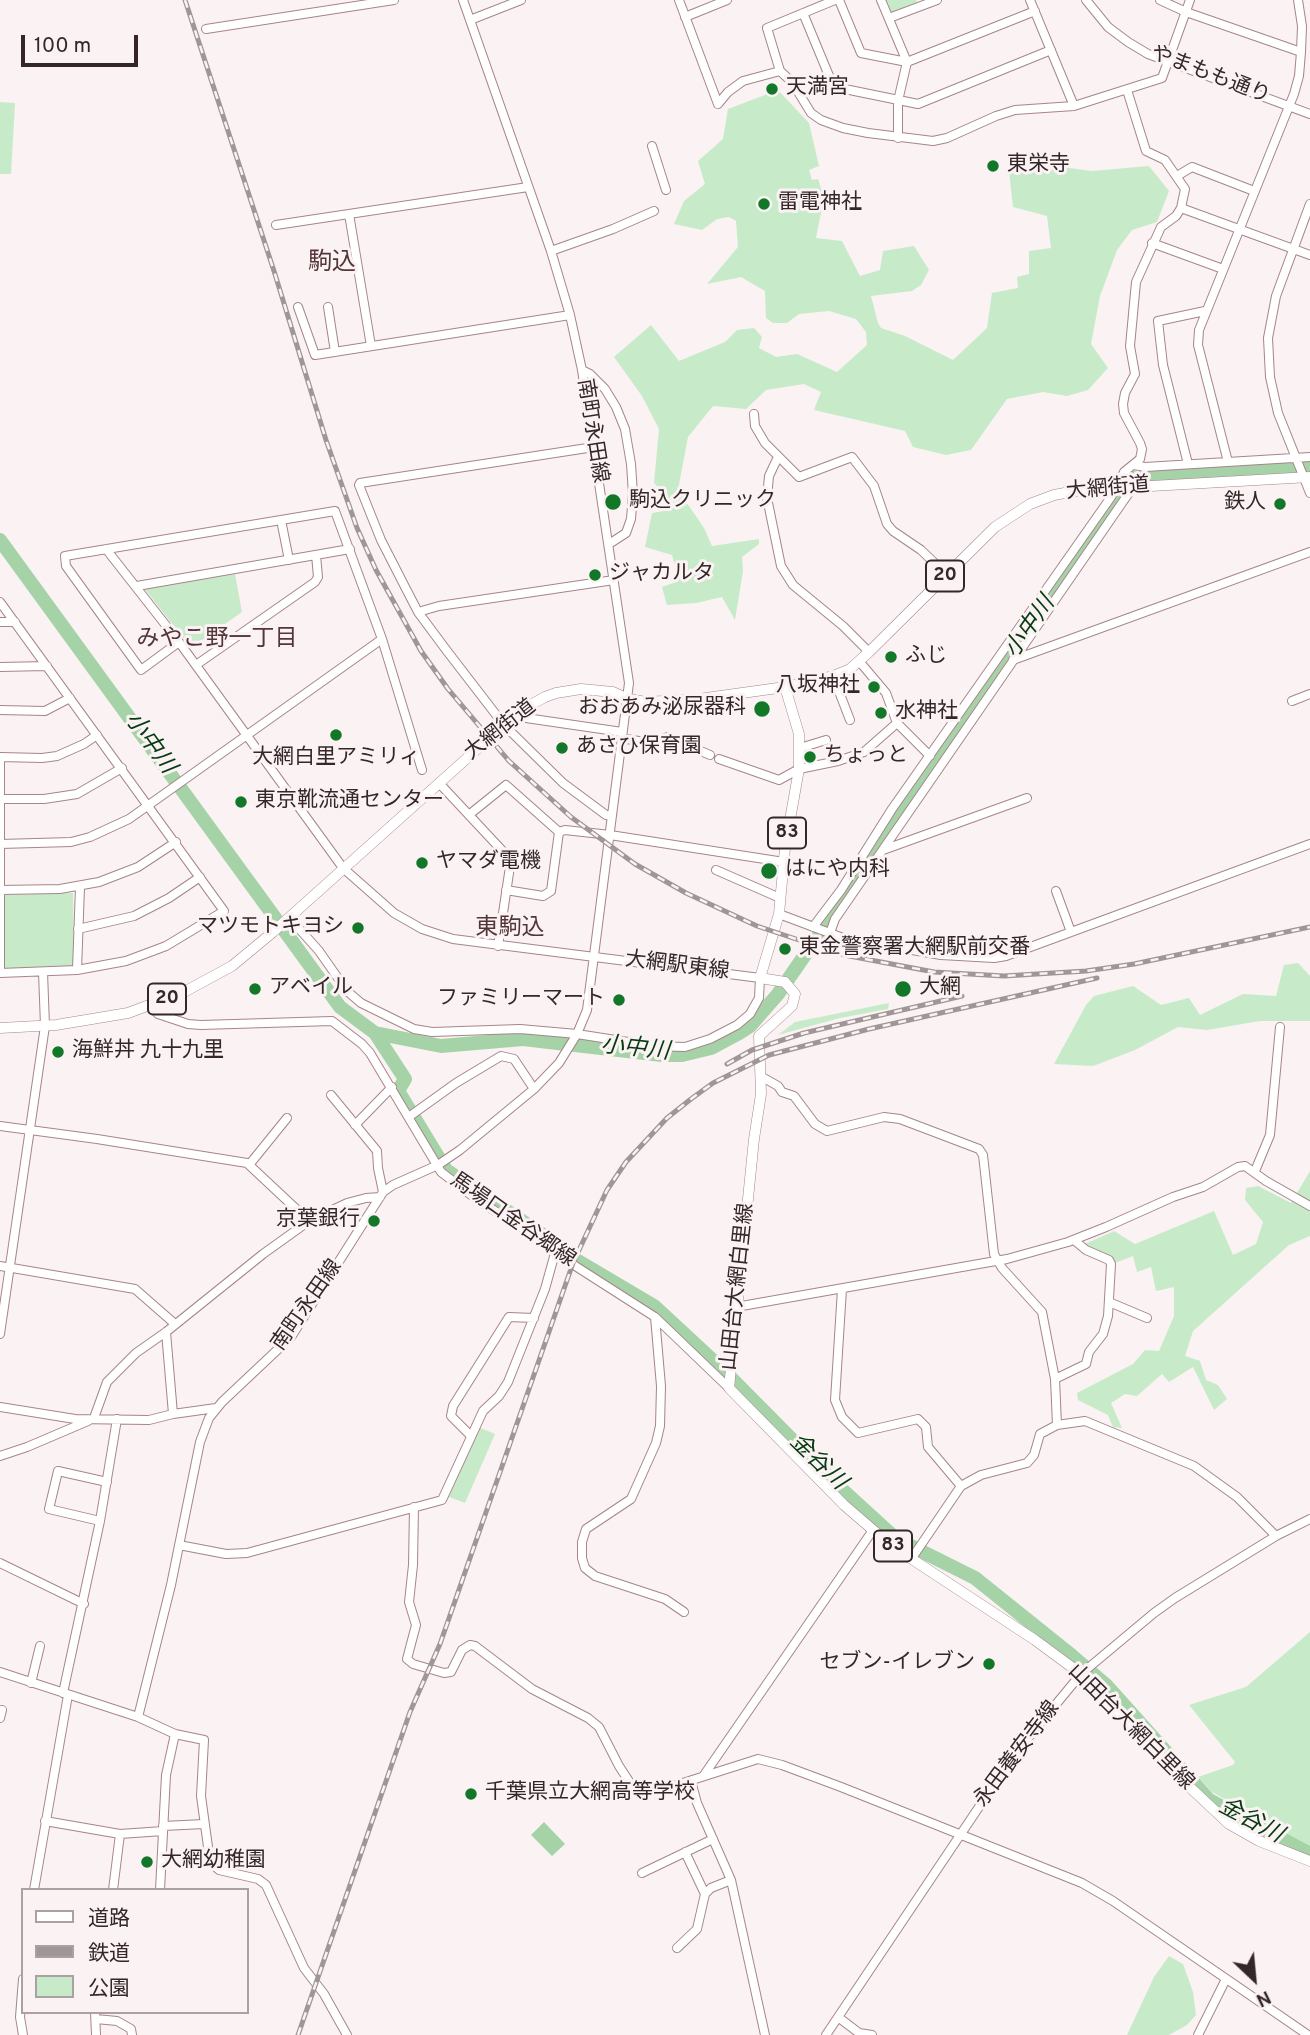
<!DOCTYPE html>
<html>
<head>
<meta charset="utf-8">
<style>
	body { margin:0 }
	#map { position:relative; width:1310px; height:2035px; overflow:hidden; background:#faf2f3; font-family:Overpass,"Noto Sans JP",sans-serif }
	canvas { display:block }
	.legend { position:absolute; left:21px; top:1888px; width:228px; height:126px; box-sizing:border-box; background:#faf2f3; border:2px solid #aba1a2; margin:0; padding:9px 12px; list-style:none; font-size:21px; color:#352728 }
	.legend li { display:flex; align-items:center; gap:14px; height:35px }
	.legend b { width:35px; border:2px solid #aba1a2 }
	.north { position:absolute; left:1219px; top:1944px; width:70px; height:70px; -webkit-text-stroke:5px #faf2f3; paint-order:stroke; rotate:154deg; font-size:19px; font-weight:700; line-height:28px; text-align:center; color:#352728 }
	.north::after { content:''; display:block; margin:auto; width:24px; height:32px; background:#352728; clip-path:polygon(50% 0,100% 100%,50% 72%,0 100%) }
	.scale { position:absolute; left:21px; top:35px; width:117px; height:32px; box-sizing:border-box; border:4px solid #352728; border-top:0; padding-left:9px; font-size:21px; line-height:24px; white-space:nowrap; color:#352728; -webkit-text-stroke:5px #faf2f3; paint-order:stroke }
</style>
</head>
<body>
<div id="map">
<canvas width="1310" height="2035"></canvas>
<ul class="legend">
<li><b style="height:9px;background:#fff"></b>道路</li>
<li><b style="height:9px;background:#a09697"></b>鉄道</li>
<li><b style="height:19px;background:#c7ebc9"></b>公園</li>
</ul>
<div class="north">N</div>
<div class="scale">100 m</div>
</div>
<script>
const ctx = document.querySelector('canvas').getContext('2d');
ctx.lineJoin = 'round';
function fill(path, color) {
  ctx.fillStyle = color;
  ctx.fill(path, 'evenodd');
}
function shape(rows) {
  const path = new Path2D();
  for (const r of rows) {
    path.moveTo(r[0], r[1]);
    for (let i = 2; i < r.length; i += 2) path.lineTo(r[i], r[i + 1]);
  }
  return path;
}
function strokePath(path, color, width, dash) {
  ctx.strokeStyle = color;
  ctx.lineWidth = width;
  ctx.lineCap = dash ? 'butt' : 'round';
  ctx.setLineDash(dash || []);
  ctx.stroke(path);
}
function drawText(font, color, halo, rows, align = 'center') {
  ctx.font = font + ' Overpass,"Noto Sans JP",sans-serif';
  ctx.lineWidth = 6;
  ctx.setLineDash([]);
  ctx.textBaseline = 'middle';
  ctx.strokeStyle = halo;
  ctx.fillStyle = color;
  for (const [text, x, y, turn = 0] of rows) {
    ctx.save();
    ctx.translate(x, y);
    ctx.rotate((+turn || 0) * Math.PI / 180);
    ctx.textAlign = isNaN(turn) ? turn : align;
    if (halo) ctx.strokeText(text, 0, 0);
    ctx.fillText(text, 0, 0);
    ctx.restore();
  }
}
fill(shape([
	[886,0,916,0,917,2,891,13],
	[778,90,809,123,819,166,809,170,812,180,818,179,824,197,816,238,842,241,860,276,880,270,883,251,914,246,929,270,921,285,912,291,871,296,878,323,881,328,905,336,953,360,987,328,992,293,1018,288,1017,277,1029,274,1029,251,1051,248,1047,216,1013,207,1007,153,1020,151,1047,165,1092,171,1149,166,1169,191,1157,222,1132,230,1117,250,1100,296,1091,344,1108,368,1088,390,1067,396,1043,392,1007,399,971,450,946,455,913,447,905,431,814,410,821,392,804,384,766,390,746,409,713,406,688,437,678,490,704,528,712,546,759,539,759,544,742,557,743,571,735,620,722,597,696,603,667,605,662,587,679,581,672,555,645,547,652,513,664,511,665,494,654,483,659,429,642,396,614,357,651,325,679,361,725,342,737,330,754,328,762,337,759,348,776,357,797,354,837,372,867,345,866,332,856,319,829,311,799,314,787,323,773,323,766,318,765,291,741,277,707,284,738,247,736,221,729,217,717,219,702,230,674,224,684,201,705,184,698,161,723,139,728,109],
	[0,102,15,103,11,174,0,174],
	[235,574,242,612,191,648,144,588],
	[73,893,74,968,4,969,3,895],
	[1298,963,1310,976,1310,1021,1260,1021,1207,1030,1178,1027,1135,1050,1093,1066,1054,1064,1086,1005,1094,996,1133,986,1161,1005,1189,998,1200,1015,1243,994,1276,996,1284,965],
	[889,1003,888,1009,840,1018,778,1035,795,1022],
	[1310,1171,1310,1236,1289,1245,1193,1331,1185,1356,1200,1361,1206,1380,1218,1385,1227,1399,1214,1410,1193,1367,1169,1382,1162,1374,1137,1396,1125,1394,1111,1403,1122,1428,1113,1427,1108,1415,1078,1400,1077,1393,1133,1364,1145,1350,1159,1351,1174,1316,1174,1287,1156,1291,1151,1267,1137,1272,1133,1256,1115,1263,1085,1244,1114,1231,1135,1244,1214,1211,1233,1255,1256,1244,1263,1222,1245,1200,1246,1188,1258,1186,1291,1203],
	[478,1427,495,1434,465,1503,449,1497],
	[1310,1632,1310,1847,1212,1792,1198,1777,1233,1765,1235,1762,1189,1705,1246,1687],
	[1169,1956,1183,1964,1193,1992,1196,2015,1187,2025,1169,2035,1127,2035,1154,1977]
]), '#c7ebc9');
fill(shape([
	[544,1822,565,1844,552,1856,531,1835],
	[225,1850,254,1853,253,1864,224,1861]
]), '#a5d3a7');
strokePath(shape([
	[0,540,340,1007,375,1033,441,1046,523,1039,662,1055,682,1055,711,1048,739,1033,750,1026,778,994,1134,478,1310,467],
	[375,1033,405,1079,398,1091,446,1170,546,1237,561,1251,654,1306,723,1370,838,1486,895,1538,975,1578,1071,1655,1106,1685,1209,1800,1310,1854]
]), '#a5d3a7', 14);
const minor = shape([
	[679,0,718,104],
	[835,0,767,28,780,71,792,82,811,113,821,120,843,128,868,133,933,141,947,138,996,116,1015,110,1074,106,1162,78,1190,0],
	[839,0,861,53,907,62,1035,11],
	[881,0,907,62,898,101,898,138],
	[1030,0,1074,106],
	[1086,0,1108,27,1128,42,1148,54,1310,114],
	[1160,0,1186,12,1301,52],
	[803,13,832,83,835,87,918,104,1051,50],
	[685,17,727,0],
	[889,18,937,0],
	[470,20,521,0],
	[206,29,394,0],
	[718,104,728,92,743,81,780,71],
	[652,146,666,190],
	[1177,176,1192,167,1254,191],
	[1310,204,1276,296,1268,338,1270,377,1278,413,1310,493],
	[1181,208,1310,255],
	[349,214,371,346],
	[276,225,528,187],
	[1152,243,1223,269],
	[551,251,613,229,654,211],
	[298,307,315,355,570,315],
	[328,307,335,352],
	[582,370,590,374,605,389,616,407,625,429,631,464,633,494,631,519,626,533,609,544],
	[754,414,755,426,765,443,799,477,852,457,874,486,887,524,893,531,921,550,947,575],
	[594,447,360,483,359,485,381,540,403,583,418,612,447,651,504,725,563,783,606,815,612,816],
	[778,457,769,476,767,498,781,566,793,585,843,626,869,652],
	[1228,462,1198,345,1199,330,1294,94,1299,76,1301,52,1302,26,1298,0],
	[1188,464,1163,365,1158,321,1205,311],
	[1134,465,1145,467,1310,457],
	[281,520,289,560],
	[106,549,179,642,343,868,394,913,422,929,453,939,760,978,759,998,750,1014,737,1025,710,1039,685,1047,654,1046,577,1034,520,1029,432,1032,414,1029,361,1003,347,991,319,951,295,924],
	[137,586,350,549],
	[0,602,224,911,166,946,126,961,77,970,0,973],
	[418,612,439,606,614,580],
	[0,622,15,622],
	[179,642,141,670,66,566,65,556,335,511,382,639,422,770],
	[1013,660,1310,552],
	[859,661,886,693,897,723,930,756],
	[196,665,315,582,318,577,316,555],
	[0,667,47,666],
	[833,676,850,720],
	[1292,701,1310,694],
	[0,710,45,711,70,698],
	[517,714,526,718,622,732],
	[621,738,650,743,668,737,710,755],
	[800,748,826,740],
	[0,757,42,758,57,756,84,744,97,735],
	[719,759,779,780,799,769,838,761,864,752,897,723],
	[439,783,511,860,498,946],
	[0,799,44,799,77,794,122,768],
	[470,814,506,785,559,832,551,891,543,896,506,890],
	[559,832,565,830,610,835,784,862],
	[0,844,71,842,90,837,129,819,382,639],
	[883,850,1027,798],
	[716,870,780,898],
	[0,890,60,889,99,882,138,867,176,842],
	[1056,891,1071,932],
	[779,914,843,938,941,955,994,958,1006,956,1310,844],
	[813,927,841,890,892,809,1111,497,1124,472,1140,459,1142,449,1140,443,1124,413,1123,404,1125,393,1135,374,1130,346,1136,282,1161,227,1176,216,1181,208,1185,189,1165,160,1146,151,1127,90],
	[78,929,134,916,169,898,200,877],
	[830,933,835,919,1133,487],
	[77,970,80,887],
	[0,973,0,757],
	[151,1006,158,1014,188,1024,201,1025,332,1021,362,1044,370,1053,441,1172,479,1201,543,1241,555,1253,655,1317,729,1388],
	[762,1077,778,1086,782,1092,794,1096,815,1124,827,1131,884,1117,900,1119,979,1149,983,1155,994,1254,1002,1268,1042,1312,1055,1379,1057,1425],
	[331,1095,377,1151,378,1168,383,1192],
	[410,1116,456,1083,501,1056,514,1059,534,1089],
	[355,1125,392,1087],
	[0,1126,97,1139,247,1163,309,1221],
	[249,1165,287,1118],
	[1255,1171,1270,1135,1280,1027],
	[0,1266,135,1289,175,1324],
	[842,1289,835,1400,842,1417,858,1433,918,1419,926,1427,928,1447,961,1486],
	[1109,1302,1147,1318],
	[736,1307,1007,1259,1068,1242,1106,1227,1173,1197,1203,1187,1238,1167,1245,1166,1266,1181,1310,1206],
	[655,1317,661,1386,660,1426,656,1443,631,1499,586,1529,582,1542,582,1558,585,1568,595,1576,665,1599,684,1612],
	[166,1332,173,1414],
	[0,1334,45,1026,43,972],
	[1055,1379,1086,1364,1089,1352,1103,1334,1108,1316,1111,1264,1109,1260,1086,1250,1074,1240],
	[0,1407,75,1419,149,1420,173,1414,216,1408],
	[94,1418,107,1382,136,1353,166,1332,263,1254,309,1221,347,1203,366,1198,380,1197],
	[471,1436,451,1416,453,1406,509,1317,534,1318],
	[0,1456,27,1447,88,1421],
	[414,1507,413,1565,409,1602,416,1625,407,1659,413,1664,444,1673,451,1672,462,1650,470,1645,475,1646,532,1689,588,1718,599,1727,619,1766,632,1786,641,1793,664,1789,758,1759,782,1765,841,1787,1082,1883,1113,1901,1308,2035],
	[100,1521,49,1509,58,1471,107,1482],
	[179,1545,226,1554,247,1553,442,1500,483,1411,499,1396,508,1382,545,1289,555,1253],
	[912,1558,961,1486,981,1475,1027,1463,1034,1455,1040,1434,1057,1425,1085,1421,1194,1466,1237,1497,1276,1536],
	[0,1563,84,1604],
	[0,1672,138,1717,175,1734,204,1740,201,1796,209,1854,213,1865,219,1870,258,1879,266,1885,304,1968,324,1994,347,2035],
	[31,1683,40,1646],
	[63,1693,100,1521,117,1419],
	[138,1717,171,1585,200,1442,209,1418,222,1402,291,1337,383,1192,393,1185,438,1165,460,1150,534,1089,559,1063,577,1034,587,1010,629,683,582,370,570,315,551,251,463,0],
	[0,1718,2,1710],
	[704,1775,873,1530],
	[691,1781,697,1803,731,1880,765,2035],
	[45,1821,120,1834,163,1831],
	[163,1826,204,1824],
	[685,1852,705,1894],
	[642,1873,713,1839],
	[34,1890,68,1695],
	[113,1890,120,1834],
	[160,1890,166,1775,175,1734],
	[677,1948,697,1929,705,1894,711,1888,731,1880],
	[95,2012,96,2035],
	[838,2017,859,2033,872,2035],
	[96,2019,117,2021,131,2029,132,2035],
	[23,2035,20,2017,23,1979],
	[826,2035,983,1801,1028,1738,1081,1674,1154,1613,1175,1598,1276,1536,1310,1519],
	[1198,2035,1226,1979]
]);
const major = shape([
	[785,687,799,734,799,769,785,848,779,914,760,978,785,982,795,994,792,1006,759,1036,761,1094,754,1139,729,1388,844,1505,873,1530,892,1546,1035,1640,1081,1674,1139,1733,1180,1778,1229,1824,1259,1841,1310,1861],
	[0,1028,56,1025,128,1013,184,992,232,966,273,932,504,725,525,708,545,697,556,693,581,689,613,692,628,699,646,702,699,699,785,687,833,676,850,669,869,652,995,527,1030,504,1054,495,1081,490,1310,477]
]);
strokePath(minor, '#a78589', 10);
strokePath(major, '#a78589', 11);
strokePath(minor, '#fff', 8);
strokePath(major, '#fff', 10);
const rail = shape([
	[185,0,274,271,326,440,357,528,376,570,421,651,448,689,509,761,571,817,635,864,686,893,757,926,844,955,934,972,1004,976,1086,971,1134,964,1310,927],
	[727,1064,752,1050,804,1033,962,996],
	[298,2035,410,1712,440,1644,573,1263,607,1190,626,1162,667,1118,691,1099,713,1083,769,1055,869,1029,1097,978]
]);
strokePath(rail, '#a09697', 5);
strokePath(rail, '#faf2f3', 2.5, [8]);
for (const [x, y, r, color] of [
	[772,89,7,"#137729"],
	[993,166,7,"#137729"],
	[764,204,7,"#137729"],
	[613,502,9,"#137729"],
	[1280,504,7,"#137729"],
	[595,575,7,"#137729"],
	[891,657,7,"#137729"],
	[874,687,7,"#137729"],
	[762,709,9,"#137729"],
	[881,713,7,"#137729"],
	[336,735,7,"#137729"],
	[562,748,7,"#137729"],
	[810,757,7,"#137729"],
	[241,802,7,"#137729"],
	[422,863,7,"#137729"],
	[769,871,9,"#137729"],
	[358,928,7,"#137729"],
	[785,949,7,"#137729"],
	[255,989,7,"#137729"],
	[903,989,9,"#137729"],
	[619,1000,7,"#137729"],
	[58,1052,7,"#137729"],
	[374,1221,7,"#137729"],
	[989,1664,7,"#137729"],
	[471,1794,7,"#137729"],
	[147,1862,7,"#137729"]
]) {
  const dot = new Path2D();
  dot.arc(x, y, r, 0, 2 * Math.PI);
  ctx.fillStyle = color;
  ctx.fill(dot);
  strokePath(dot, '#faf2f3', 2.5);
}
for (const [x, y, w] of [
	[945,576,38],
	[787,833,38],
	[167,999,38],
	[893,1546,38]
]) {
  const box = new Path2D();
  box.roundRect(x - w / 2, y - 15.5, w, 31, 5);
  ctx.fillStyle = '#faf2f3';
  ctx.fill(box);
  strokePath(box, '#352728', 2);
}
drawText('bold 19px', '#352728', null, [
	["20",945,576],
	["83",787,833],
	["20",167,999],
	["83",893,1546]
]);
drawText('21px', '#352728', '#faf2f3', [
	["やまもも通り",1210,76,21],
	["南町永田線",591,431,81],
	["大網街道",1108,490,-5],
	["大網街道",501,731,-38],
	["大網駅東線",677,967,7],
	["馬場口金谷郷線",512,1221,35],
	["山田台大網白里線",739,1287,-84],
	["南町永田線",308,1306,-55],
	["山田台大網白里線",1130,1728,45],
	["永田養安寺線",1018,1755,-53]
]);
drawText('21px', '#352728', '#faf2f3', [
	["天満宮",786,89],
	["東栄寺",1007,166],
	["雷電神社",778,204],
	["駒込クリニック",629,502],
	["鉄人",1266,504,"right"],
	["ジャカルタ",609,575],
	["ふじ",905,657],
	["八坂神社",860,687,"right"],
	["おおあみ泌尿器科",746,709,"right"],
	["水神社",895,713],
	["あさひ保育園",576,748],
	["ちょっと",824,757],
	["大網白里アミリィ",336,759,"center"],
	["東京靴流通センター",255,802],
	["ヤマダ電機",436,863],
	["はにや内科",785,871],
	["マツモトキヨシ",344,928,"right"],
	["東金警察署大網駅前交番",799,949],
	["アベイル",269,989],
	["大網",919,989],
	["ファミリーマート",605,1000,"right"],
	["海鮮丼 九十九里",72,1052],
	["京葉銀行",360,1221,"right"],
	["セブン-イレブン",975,1664,"right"],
	["千葉県立大網高等学校",485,1794],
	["大網幼稚園",161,1862]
], 'left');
drawText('italic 23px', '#05390f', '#faf2f3', [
	["小中川",1031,628,-55],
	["小中川",149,744,54],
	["小中川",635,1050,6],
	["金谷川",817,1463,44],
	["金谷川",1250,1822,28]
]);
drawText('23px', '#53363a', '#faf2f3', [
	["みやこ野一丁目",217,640],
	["東駒込",510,929]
]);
drawText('24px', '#53363a', '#faf2f3', [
	["駒込",332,264]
]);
</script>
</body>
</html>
